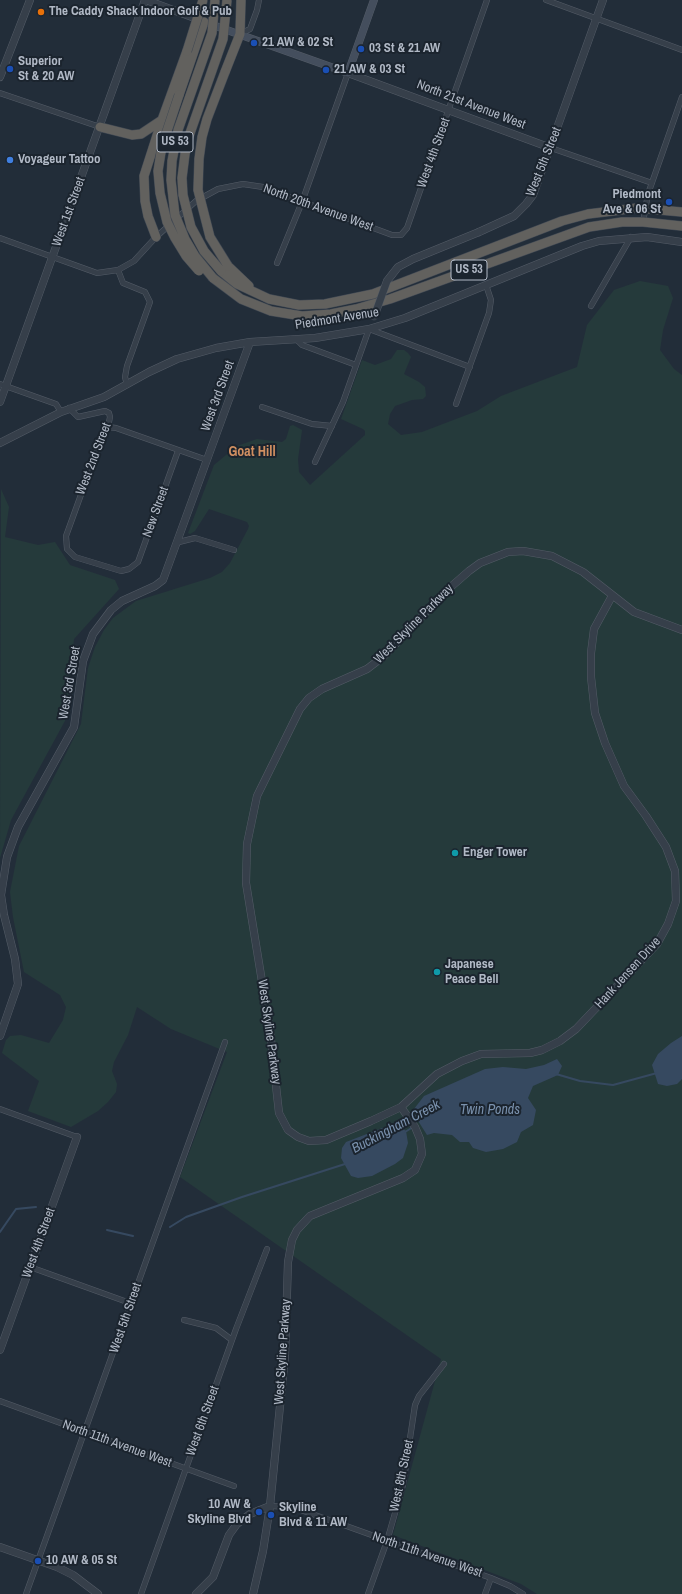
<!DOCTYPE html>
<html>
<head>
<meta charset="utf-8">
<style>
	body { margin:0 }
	canvas { display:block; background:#222d39 }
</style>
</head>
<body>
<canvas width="682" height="1594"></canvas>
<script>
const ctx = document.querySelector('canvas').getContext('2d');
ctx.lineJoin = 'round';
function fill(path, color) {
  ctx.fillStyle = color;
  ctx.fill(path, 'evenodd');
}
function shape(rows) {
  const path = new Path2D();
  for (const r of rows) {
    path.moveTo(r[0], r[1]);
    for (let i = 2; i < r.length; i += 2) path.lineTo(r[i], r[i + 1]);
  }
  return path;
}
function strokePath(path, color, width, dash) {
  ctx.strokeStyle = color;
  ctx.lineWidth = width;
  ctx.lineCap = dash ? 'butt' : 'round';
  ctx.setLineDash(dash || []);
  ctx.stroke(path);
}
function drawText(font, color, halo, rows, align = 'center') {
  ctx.font = font + ' "Archivo Narrow",sans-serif';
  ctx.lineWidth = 4;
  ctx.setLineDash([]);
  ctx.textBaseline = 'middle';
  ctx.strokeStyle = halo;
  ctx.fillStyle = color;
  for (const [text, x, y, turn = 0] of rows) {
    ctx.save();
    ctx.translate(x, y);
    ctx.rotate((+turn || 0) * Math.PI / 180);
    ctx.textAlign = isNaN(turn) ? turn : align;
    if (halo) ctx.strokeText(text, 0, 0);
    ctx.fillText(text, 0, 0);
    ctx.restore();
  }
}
fill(shape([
	[640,281,668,286,673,298,663,330,660,350,674,369,682,375,682,1594,537,1594,521,1584,393,1535,441,1359,180,1177,227,1052,171,1029,137,1007,128,1035,114,1062,112,1071,117,1084,116,1092,108,1102,98,1111,71,1127,28,1111,39,1081,2,1053,6,1040,10,1036,21,1035,49,1043,63,1020,66,1007,60,995,24,972,13,917,10,892,19,846,81,724,88,668,95,647,104,630,113,618,136,601,210,578,222,572,230,563,248,529,249,526,247,522,209,509,195,531,190,534,188,533,214,465,237,446,257,439,282,442,286,439,290,426,293,425,302,430,298,459,299,472,310,485,365,435,365,431,363,429,341,419,362,360,375,365,391,359,397,350,404,350,408,353,411,357,404,374,419,382,425,387,426,396,423,399,412,400,395,406,390,414,388,424,401,435,422,432,477,411,501,396,577,367,587,325,614,290],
	[1,489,9,507,5,537,38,545,55,542,70,565,115,580,119,589,74,639,66,719,11,820,0,858]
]), '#253a3b');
fill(shape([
	[682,1036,682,1079,677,1084,667,1086,658,1084,652,1065,658,1054,671,1043],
	[557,1059,562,1066,558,1075,533,1086,528,1098,536,1110,533,1125,521,1132,517,1142,503,1149,486,1152,473,1148,469,1142,460,1142,452,1135,434,1133,427,1135,415,1116,414,1109,424,1096,485,1069,503,1067,526,1069,544,1065],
	[400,1126,406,1131,408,1143,403,1158,395,1164,372,1176,358,1178,351,1176,341,1158,342,1148,346,1142,385,1127]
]), '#364960');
strokePath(shape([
	[556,1074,580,1081,613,1085,657,1073],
	[405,1132,413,1127],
	[170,1227,186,1217,242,1197,345,1164],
	[107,1230,133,1236],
	[0,1232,16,1209,36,1207]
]), '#364960', 2);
const minor = shape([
	[546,0,682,50],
	[240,34,250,29,257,10,259,0],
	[0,93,100,127],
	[551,148,652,183],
	[643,222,648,194,682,97],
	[0,238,97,273,118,270,134,261,156,237,196,201,218,189,243,184,263,187,392,235,401,235,407,228,487,0],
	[277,263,302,202,348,73],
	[118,270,123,283,145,292,150,302,127,366,125,377,127,385],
	[591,306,631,237],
	[296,339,302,345,356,365],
	[0,384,56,404,61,412],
	[456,404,489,313,491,300,486,285],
	[262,407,312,424,332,426],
	[69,408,78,417,105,411,109,413,110,417,108,427,103,434,66,536,67,549,75,557,121,571,129,569,138,562,178,451],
	[108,427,116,428,207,460],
	[315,462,343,402,369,329,470,367],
	[179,542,195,538,234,550],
	[0,1109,77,1137],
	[30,1267,130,1303],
	[184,1320,216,1328,232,1340],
	[0,1401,234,1486],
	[270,1506,292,1507,338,1523,491,1578,510,1586,523,1594],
	[26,1594,225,1042],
	[141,1594,236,1329,267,1249],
	[368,1594,387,1541,403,1485,415,1405,419,1396,444,1364],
	[485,1594,491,1578]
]);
const tertiary = shape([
	[146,0,200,20],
	[348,73,551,148],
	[0,77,30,0],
	[479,232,514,216,526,204,533,195,603,0],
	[0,402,145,0],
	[0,443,61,412,104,397,149,372,177,359,216,348,250,342,315,338,369,329,405,318,582,246,599,241,647,237,682,242],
	[612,596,594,629,591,653,591,677,595,713,605,743,624,786,646,816,666,847,675,871,676,901,668,924,657,944,576,1029,560,1041,542,1050,530,1053,481,1054,462,1061,437,1074,401,1107,371,1121,326,1140,309,1141,298,1137,288,1130,279,1113,270,1031,246,883,247,844,257,796,300,709,309,698,322,689,367,669,384,656,445,592,469,571,480,563,508,552,523,551,552,556,583,572,634,612,682,630],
	[0,1036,18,984,15,959,4,915,1,895,7,857,18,827,74,727,83,661,93,634,111,610,122,601,155,586,163,580,250,342],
	[0,1350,77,1137],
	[0,1547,57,1567,73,1575,98,1594],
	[196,1594,213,1577,229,1535,237,1524,250,1514,270,1506],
	[253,1594,263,1551,270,1506,285,1356,288,1262,292,1240,297,1230,310,1216,403,1178,415,1170,422,1154,420,1139,415,1127,401,1107]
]);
const secondary = shape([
	[210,24,348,73,374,0]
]);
const trunk = shape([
	[225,72,240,34,241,0],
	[179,95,204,22],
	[100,127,132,135,141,134,162,120,187,51],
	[156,237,148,216,145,201,144,176,162,120],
	[228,266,249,286],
	[221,271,237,284,269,299,299,305,325,304,373,294,562,221,588,214,637,208,682,212],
	[213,278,241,299,271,311,302,316,331,314,356,309,390,299,589,227,622,222,643,222,682,226]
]);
strokePath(minor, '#545c67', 6);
strokePath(tertiary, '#545c67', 8);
strokePath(secondary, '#545c67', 8);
strokePath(trunk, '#414954', 10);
strokePath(minor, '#363f4a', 5);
strokePath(tertiary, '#363f4a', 7);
strokePath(secondary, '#444e5d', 7);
strokePath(trunk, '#62615e', 9);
const tertiaryBridge = shape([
	[374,317,387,281,398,267,413,259,479,232]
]);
const trunkBridge = shape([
	[187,51,203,0],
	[225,72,207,119,202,137,199,159,198,190,210,237,228,266],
	[179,95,162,146,158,171,160,193,167,222,175,238,186,256,199,271],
	[221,271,204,251,191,227,183,195,182,178,185,154,189,136,223,39,227,0],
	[213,278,195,256,185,239,175,215,171,180,172,161,178,130,212,33,215,0]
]);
strokePath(tertiaryBridge, '#545c67', 8, []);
strokePath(trunkBridge, '#414954', 10, []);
strokePath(tertiaryBridge, '#363f4a', 7);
strokePath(trunkBridge, '#62615e', 9);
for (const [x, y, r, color] of [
	[41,12,4,"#e8710a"],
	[254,43,4,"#1a4fb4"],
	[361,49,4,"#1a4fb4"],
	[10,69,4,"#1a4fb4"],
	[326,70,4,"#1a4fb4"],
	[10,160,4,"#3f7fe0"],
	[669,202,4,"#1a4fb4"],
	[455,853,4,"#0f9aa8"],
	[437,972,4,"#0f9aa8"],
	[259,1512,4,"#1a4fb4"],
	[271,1515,4,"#1a4fb4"],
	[38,1561,4,"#1a4fb4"]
]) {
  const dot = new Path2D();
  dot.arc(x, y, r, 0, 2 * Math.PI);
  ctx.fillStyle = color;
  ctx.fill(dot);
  strokePath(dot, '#1b242e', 1.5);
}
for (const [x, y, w] of [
	[175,142,36],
	[469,270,36]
]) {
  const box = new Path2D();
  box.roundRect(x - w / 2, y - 10, w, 20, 3);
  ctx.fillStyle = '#1b242e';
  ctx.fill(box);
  strokePath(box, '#b1b9c6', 1);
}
drawText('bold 12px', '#b1b9c6', null, [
	["US 53",175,142],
	["US 53",469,270]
]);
drawText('bold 13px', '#b1b9c6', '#1b242e', [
	["The Caddy Shack Indoor Golf & Pub",49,12],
	["21 AW & 02 St",262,43],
	["03 St & 21 AW",369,49],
	["Superior",18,62],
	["St & 20 AW",18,77],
	["21 AW & 03 St",334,70],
	["Voyageur Tattoo",18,160],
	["Piedmont",661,195,"right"],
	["Ave & 06 St",661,210,"right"],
	["Enger Tower",463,853],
	["Japanese",445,965],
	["Peace Bell",445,980],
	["10 AW &",251,1505,"right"],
	["Skyline Blvd",251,1520,"right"],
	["Skyline",279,1508],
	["Blvd & 11 AW",279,1523],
	["10 AW & 05 St",46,1561]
], 'left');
drawText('13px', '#b1b9c6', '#1b242e', [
	["North 21st Avenue West",471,105,21],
	["West 4th Street",434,153,-70],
	["West 5th Street",544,162,-68],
	["North 20th Avenue West",318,208,20],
	["West 1st Street",69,212,-70],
	["Piedmont Avenue",337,319,-9],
	["West 3rd Street",218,396,-70],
	["West 2nd Street",94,459,-69],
	["New Street",156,512,-70],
	["West Skyline Parkway",414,624,-45],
	["West 3rd Street",70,683,-80],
	["Hank Jensen Drive",628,973,-48],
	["West Skyline Parkway",269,1032,82],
	["West 4th Street",39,1243,-70],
	["West 5th Street",126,1318,-71],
	["West Skyline Parkway",283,1352,-86],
	["West 6th Street",203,1421,-70],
	["North 11th Avenue West",117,1444,20],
	["West 8th Street",402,1476,-78],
	["North 11th Avenue West",427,1555,19]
]);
drawText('bold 14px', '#d08f61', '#1b242e', [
	["Goat Hill",252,452]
]);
drawText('italic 14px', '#7a91ad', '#1b242e', [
	["Twin Ponds",490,1110],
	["Buckingham Creek",396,1127,-28]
]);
</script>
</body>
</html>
